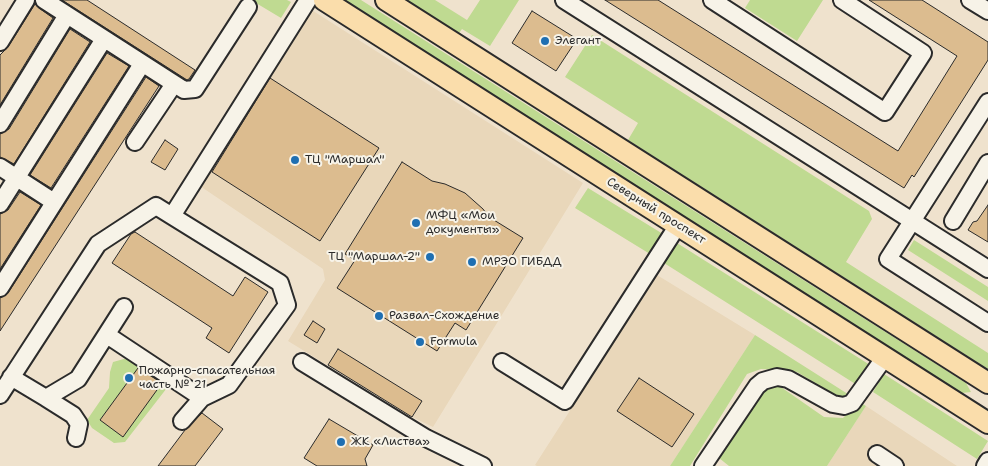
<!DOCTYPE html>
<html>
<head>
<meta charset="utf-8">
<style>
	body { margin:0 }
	canvas { display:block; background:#efe2cd }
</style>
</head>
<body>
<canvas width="988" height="466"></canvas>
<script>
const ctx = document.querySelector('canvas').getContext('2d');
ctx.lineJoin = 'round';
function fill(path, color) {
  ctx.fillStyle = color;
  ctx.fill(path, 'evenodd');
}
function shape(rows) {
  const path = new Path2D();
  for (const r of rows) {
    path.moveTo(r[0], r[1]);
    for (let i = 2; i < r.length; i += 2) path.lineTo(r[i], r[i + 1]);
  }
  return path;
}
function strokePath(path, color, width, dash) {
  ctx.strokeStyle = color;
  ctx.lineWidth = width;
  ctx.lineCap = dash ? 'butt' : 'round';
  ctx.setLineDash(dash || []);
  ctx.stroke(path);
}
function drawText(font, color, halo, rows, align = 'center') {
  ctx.font = font + ' "Shantell Sans",sans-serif';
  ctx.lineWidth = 4;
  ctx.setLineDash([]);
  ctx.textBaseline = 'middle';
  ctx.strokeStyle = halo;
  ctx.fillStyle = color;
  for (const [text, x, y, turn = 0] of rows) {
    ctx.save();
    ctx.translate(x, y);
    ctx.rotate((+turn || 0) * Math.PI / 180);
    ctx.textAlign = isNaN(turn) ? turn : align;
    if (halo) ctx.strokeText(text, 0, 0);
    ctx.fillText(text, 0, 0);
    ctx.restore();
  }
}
fill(shape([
	[307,7,583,183,433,427,412,417,288,341,325,280,323,269,197,184],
	[657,275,755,335,670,466,537,466,535,465],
	[866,406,957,466,827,466]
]), '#e9d7ba');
fill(shape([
	[251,0,287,0,291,2,281,18],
	[345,0,361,0,966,383,971,392,962,393],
	[407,0,435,0,467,20,480,0,519,0,490,46,462,29,459,33],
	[750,0,823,0,797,41,745,8],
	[592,35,869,211,872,219,846,262,988,353,988,369,628,140,638,123,565,77],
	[588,188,663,234,650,254,575,208],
	[914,240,988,287,988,301,908,250],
	[677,243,870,365,857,385,664,263],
	[755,335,851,396,842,399,797,372,781,370,761,369,747,374,690,466,670,466],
	[142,354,170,384,125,442,114,443,92,428,87,420,109,388,110,372,113,362],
	[884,374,988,441,977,459,873,392],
	[778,385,824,417,843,418,859,402,866,406,827,466,729,466,719,458,758,394,769,386]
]), '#bfda91');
const building = shape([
	[62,0,87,0,195,70,189,79,187,80,62,0],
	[605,0,658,0,898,151,957,56,869,0,922,0,988,42,988,60,914,177,912,175,904,188,605,0],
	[35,4,39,8,53,18,0,105,0,55,8,47,35,4],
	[532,11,577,39,556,71,512,43,532,11],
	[70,29,90,42,14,164,0,157,0,134,9,129,70,29],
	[107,53,129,66,51,188,30,175,107,53],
	[146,77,159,86,0,331,0,298,8,293,146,77],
	[270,78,379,148,320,241,212,172,270,78],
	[165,140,178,149,165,170,151,162,165,140],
	[402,162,432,181,445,184,465,193,483,209,489,217,523,238,466,330,455,323,437,351,337,288,355,260,345,254,402,162],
	[20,192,41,205,0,269,0,214,8,210,20,192],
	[988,205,988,242,968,230,973,222,977,221,988,205],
	[135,232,233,296,245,277,268,292,229,353,206,338,212,328,112,263,131,234,135,232],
	[313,321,325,329,317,343,304,335,313,321],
	[338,349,422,401,412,417,328,365,338,349],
	[138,368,162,383,123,437,100,420,138,368],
	[639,378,694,414,672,447,617,411,639,378],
	[202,413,223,429,195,466,158,466,185,430,202,413],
	[329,419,373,445,365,459,367,466,317,466,304,458,329,419]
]);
fill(building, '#dcbc8f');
strokePath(building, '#2b2b2b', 1);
const minor = shape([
	[44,0,184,90,195,89,248,7],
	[564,0,988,269],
	[712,0,885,112,923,53,842,0],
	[970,0,988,11],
	[0,42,26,0],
	[988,102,888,259,988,323],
	[0,124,67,15],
	[135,142,174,84],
	[0,167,54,202],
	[0,204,104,39],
	[953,221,988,163],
	[0,288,142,64],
	[107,335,202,398,229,385,287,305,280,283,172,216],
	[302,362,426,438,483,466],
	[502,362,565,401,678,225],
	[11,377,46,398,78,379,124,307],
	[0,395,98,244,156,206,172,216,308,0],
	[46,398,73,415,79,424,76,438],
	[182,421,202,398],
	[877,454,895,466],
	[703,466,757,386,763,381,777,377,788,379,833,404,844,406,852,403,885,357],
	[985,466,988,461]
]);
const major = shape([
	[324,0,988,423],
	[386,0,988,383]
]);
strokePath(minor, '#2b2b2b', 20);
strokePath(major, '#2b2b2b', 24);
strokePath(minor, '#f7f3e8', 16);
strokePath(major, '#faddab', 20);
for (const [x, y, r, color] of [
	[545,41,5,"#1f6fb2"],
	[295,160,5,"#1f6fb2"],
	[416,223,5,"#1f6fb2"],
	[430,257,5,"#1f6fb2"],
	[472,262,5,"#1f6fb2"],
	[379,316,5,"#1f6fb2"],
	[420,342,5,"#1f6fb2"],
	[129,378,5,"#1f6fb2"],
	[341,442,5,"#1f6fb2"]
]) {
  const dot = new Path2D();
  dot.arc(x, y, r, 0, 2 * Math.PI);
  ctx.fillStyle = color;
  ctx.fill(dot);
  strokePath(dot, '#f7f3e8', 2);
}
drawText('12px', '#2b2b2b', '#f7f3e8', [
	["Элегант",555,41],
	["ТЦ \"Маршал\"",305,160],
	["МФЦ «Мои",426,216],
	["документы»",426,230],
	["ТЦ \"Маршал-2\"",420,257,"right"],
	["МРЭО ГИБДД",482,262],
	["Развал-Схождение",389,316],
	["Formula",430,342],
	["Пожарно-спасательная",139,371],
	["часть № 21",139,385],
	["ЖК «Листва»",351,442]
], 'left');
drawText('12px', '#2b2b2b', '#f7f3e8', [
	["Северный проспект",656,211,32]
]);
</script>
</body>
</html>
